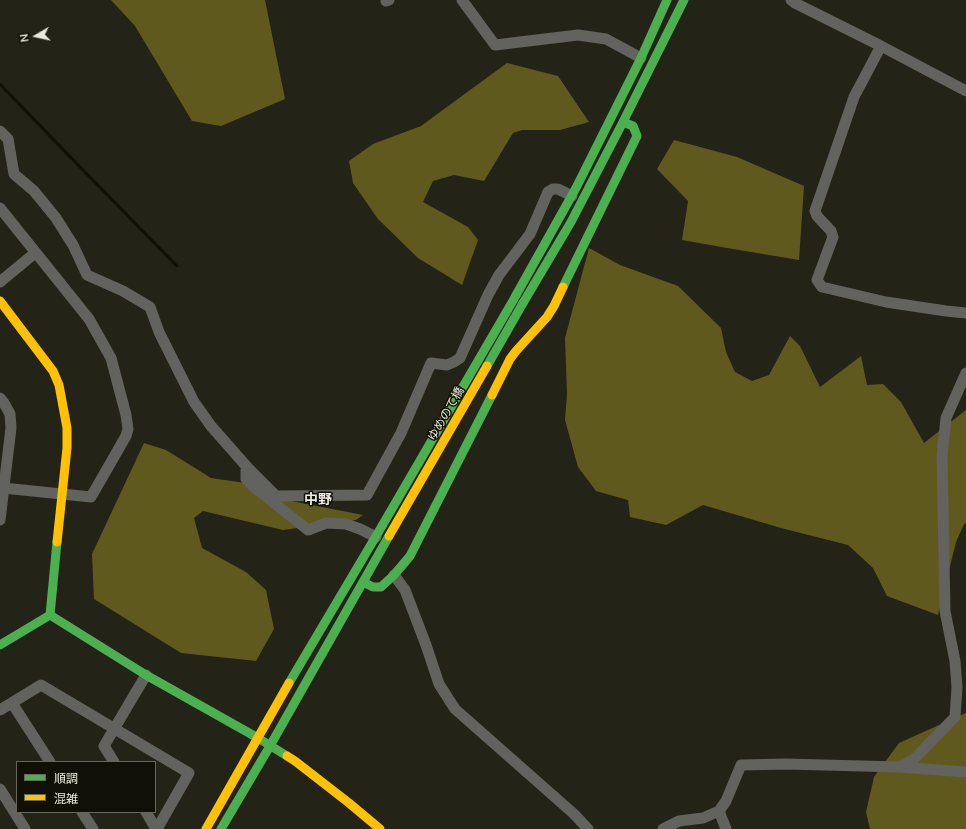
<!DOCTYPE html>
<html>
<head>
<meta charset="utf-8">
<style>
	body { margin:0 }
	#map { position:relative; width:966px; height:829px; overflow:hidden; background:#242318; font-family:Mulish,"Noto Sans JP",sans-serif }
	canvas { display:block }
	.legend { position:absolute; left:16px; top:761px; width:140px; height:52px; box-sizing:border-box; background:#111007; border:1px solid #68675c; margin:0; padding:5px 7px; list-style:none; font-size:12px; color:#ebeadc }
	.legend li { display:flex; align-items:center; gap:8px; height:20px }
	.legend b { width:20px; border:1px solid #68675c }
	.north { position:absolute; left:16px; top:16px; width:40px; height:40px; -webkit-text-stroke:3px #111007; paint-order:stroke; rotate:261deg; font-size:11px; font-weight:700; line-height:16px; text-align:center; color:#ebeadc }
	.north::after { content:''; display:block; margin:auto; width:14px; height:18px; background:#ebeadc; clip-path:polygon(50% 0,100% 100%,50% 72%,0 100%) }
</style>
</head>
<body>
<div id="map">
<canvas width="966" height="829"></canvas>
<ul class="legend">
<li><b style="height:5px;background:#4caf50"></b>順調</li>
<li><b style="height:5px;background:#ffc107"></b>混雑</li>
</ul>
<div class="north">N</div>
</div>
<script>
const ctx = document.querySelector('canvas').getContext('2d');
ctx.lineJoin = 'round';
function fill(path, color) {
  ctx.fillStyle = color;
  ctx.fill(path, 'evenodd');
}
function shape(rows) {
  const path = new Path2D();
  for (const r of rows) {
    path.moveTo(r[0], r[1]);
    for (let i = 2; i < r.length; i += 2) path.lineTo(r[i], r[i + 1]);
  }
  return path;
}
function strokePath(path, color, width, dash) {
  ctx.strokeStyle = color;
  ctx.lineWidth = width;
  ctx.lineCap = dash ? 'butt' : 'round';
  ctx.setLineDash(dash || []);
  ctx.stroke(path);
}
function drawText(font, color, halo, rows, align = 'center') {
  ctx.font = font + ' Mulish,"Noto Sans JP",sans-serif';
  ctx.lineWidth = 3;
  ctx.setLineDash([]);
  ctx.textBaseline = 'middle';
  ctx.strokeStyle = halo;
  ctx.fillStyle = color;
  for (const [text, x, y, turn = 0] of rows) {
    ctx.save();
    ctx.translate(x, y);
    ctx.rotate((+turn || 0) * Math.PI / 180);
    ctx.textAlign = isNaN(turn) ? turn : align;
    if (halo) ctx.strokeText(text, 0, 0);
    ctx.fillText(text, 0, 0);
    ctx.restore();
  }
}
fill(shape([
	[111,0,265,0,285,99,221,126,192,121,135,26],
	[507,63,558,76,589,122,560,130,522,130,513,133,484,181,454,175,433,181,423,202,468,227,478,240,462,285,418,258,378,219,353,183,349,161,373,144,421,126],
	[674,140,737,157,804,186,799,260,727,248,682,240,688,201,657,169],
	[589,248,620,265,678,286,721,328,726,352,735,372,752,381,769,375,790,336,800,346,820,387,861,356,867,385,883,384,901,402,924,443,966,410,966,523,964,524,956,542,938,615,887,596,873,568,848,545,781,528,703,505,666,525,630,517,628,500,596,491,578,467,565,420,567,394,565,338],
	[144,443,166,450,211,478,245,483,286,500,363,515,356,520,283,530,203,511,194,518,202,548,246,572,266,590,274,629,256,661,181,653,94,599,92,554],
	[966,713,966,829,870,829,866,812,874,777,899,743]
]), '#5f591d');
strokePath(shape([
	[0,84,78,165,177,266]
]), '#131002', 3);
strokePath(shape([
	[462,0,495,45,578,35,606,39,641,58],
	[791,0,795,3,881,46,966,91],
	[386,1,389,0],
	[881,46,854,97,815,211,817,216,831,231,833,237,817,280,822,287,886,302,946,311,966,313],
	[0,131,8,139,14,174,34,191,56,218,73,245,87,275,123,291,150,307,159,332,194,402,211,426,248,468,276,496,367,495,401,433,431,363,447,365,454,362,460,358,488,295,499,275,530,234,548,192,553,189,558,189,572,196],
	[0,208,89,319,111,358,126,415,128,429,126,436,91,497,3,488,0,484],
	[0,282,35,253],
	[0,398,4,403,10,414,11,428,0,520],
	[248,468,246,470,246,479,254,487,308,530,326,523,346,524,360,529,376,537],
	[394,575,405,590,426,645,439,684,455,709,574,814,588,829],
	[12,703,50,762],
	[0,710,41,685,189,773,157,829],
	[114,762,104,746,146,675],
	[900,767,914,759,955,717,957,687,955,661,945,611,942,455,946,418,966,373],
	[0,789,25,829],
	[719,811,726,829],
	[82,812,93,829],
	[146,812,156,829],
	[663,829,679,821,703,818,719,811,726,801,741,765,786,764,900,767,966,772]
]), '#62625e', 11);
strokePath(shape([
	[563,287,637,136,633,126,623,122],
	[515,297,576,188,641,58,667,0],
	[523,303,571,222,623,122,684,0],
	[363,582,373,587,381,587,394,575,410,556,492,395],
	[50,615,57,542],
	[50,615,146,675,258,738,287,756],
	[0,645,50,615],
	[289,683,382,526],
	[221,829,270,746,389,536]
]), '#4caf50', 9);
strokePath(shape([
	[0,301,53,371,59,385,67,428,67,448,57,542],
	[492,395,510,359,516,351,547,317,554,306,563,287],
	[287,756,295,761,349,803,380,829],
	[206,829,289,683]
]), '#ffc107', 9);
strokePath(shape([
	[487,366,523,303],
	[382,526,514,299]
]), '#4caf50', 9);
strokePath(shape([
	[389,536,487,366]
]), '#ffc107', 9);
drawText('12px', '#ebeadc', '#111007', [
	["ゆめのて橋",446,414,-60]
]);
drawText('bold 14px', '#ebeadc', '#111007', [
	["中野",318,500]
]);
</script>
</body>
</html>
